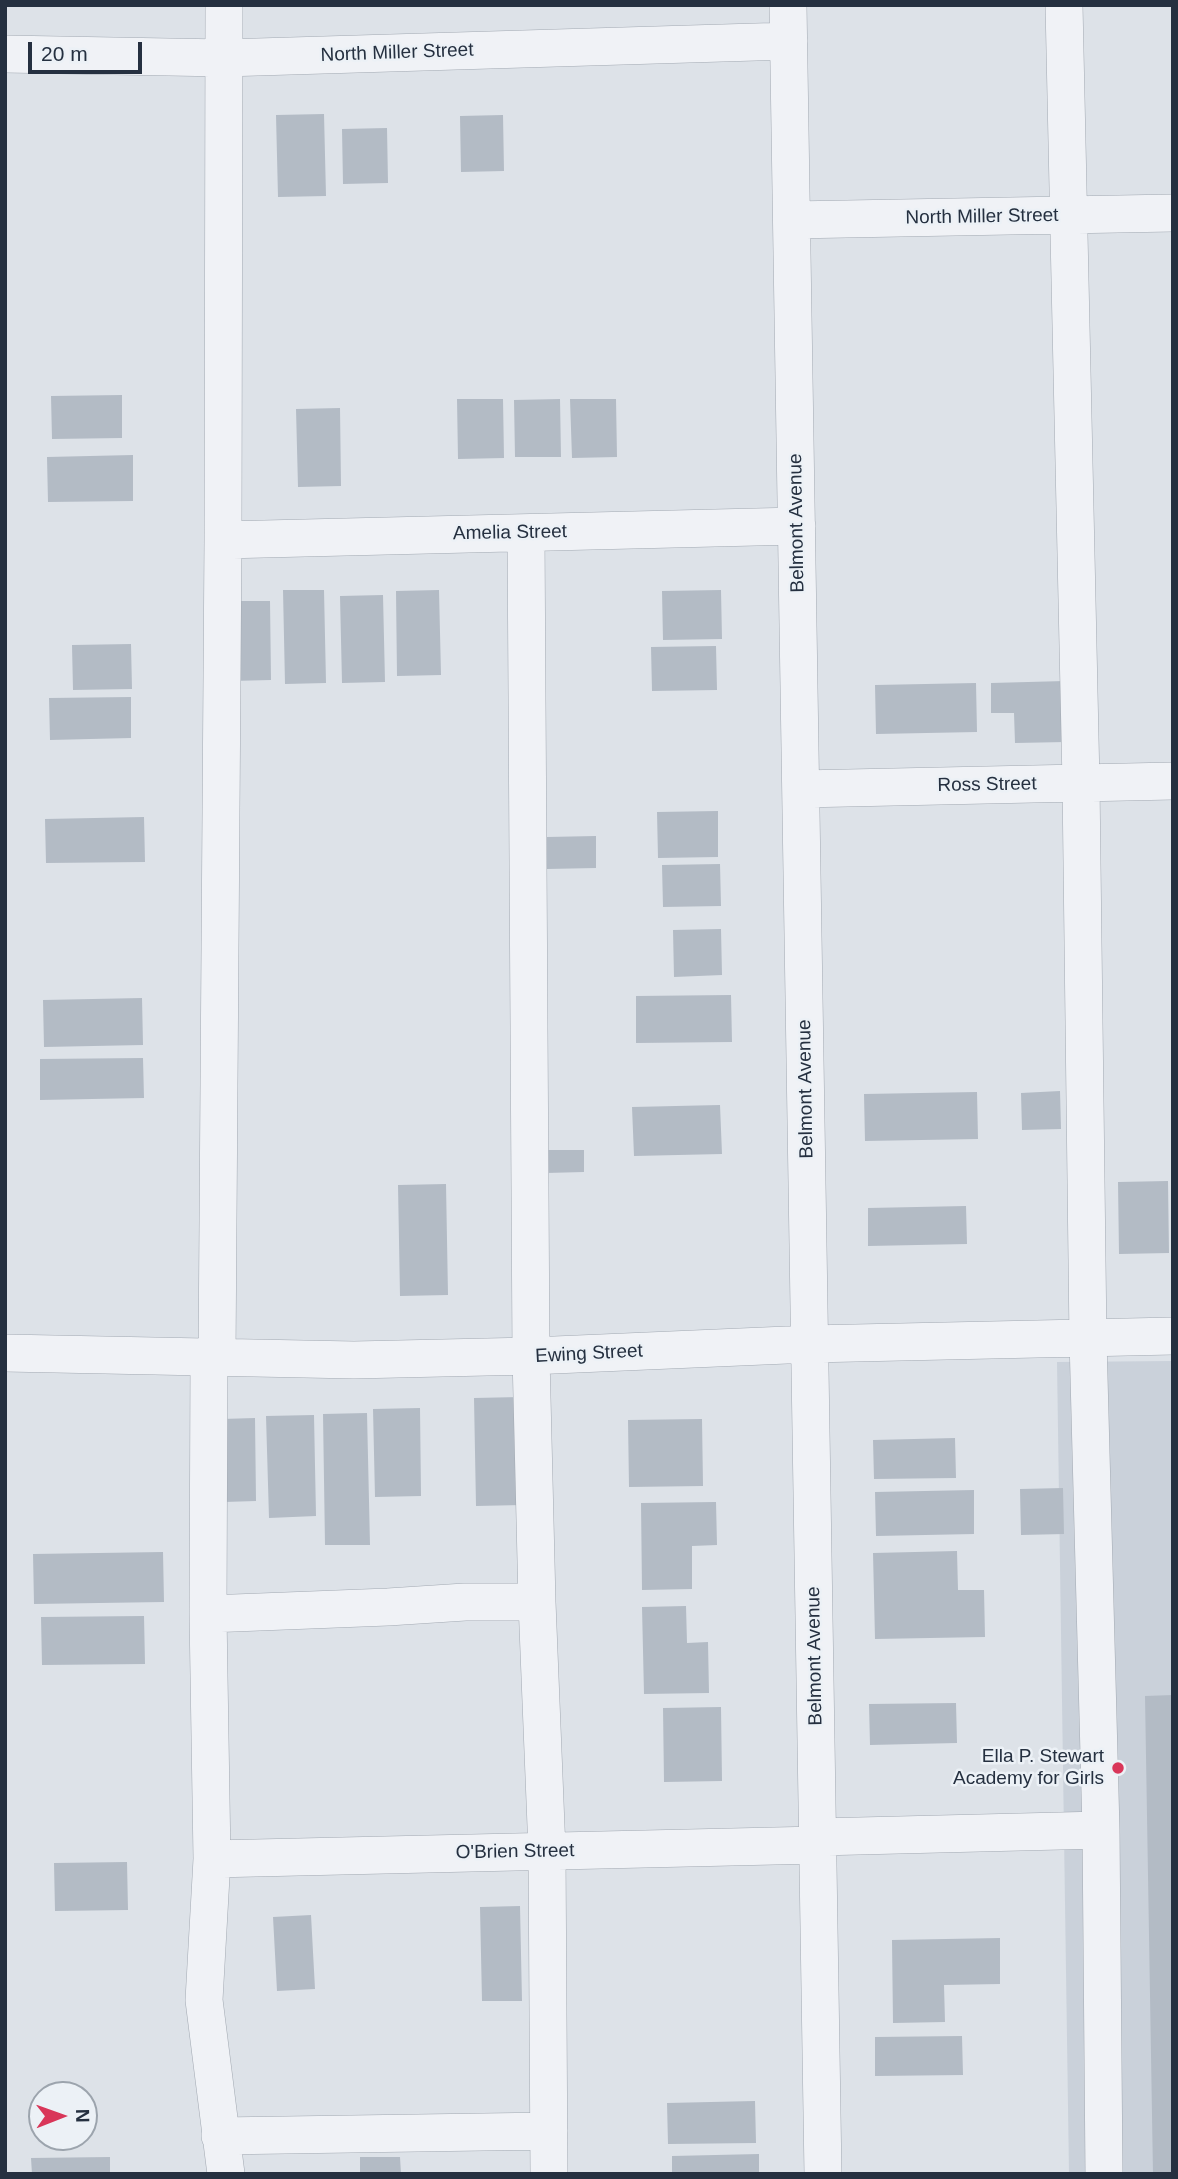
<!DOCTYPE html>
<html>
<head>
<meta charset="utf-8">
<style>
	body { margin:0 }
	#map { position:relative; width:1178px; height:2179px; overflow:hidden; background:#dde2e8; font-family:Helvetica,sans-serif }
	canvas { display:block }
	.frame { position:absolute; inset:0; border:7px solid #253040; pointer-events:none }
	.north { position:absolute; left:28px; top:2081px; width:70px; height:70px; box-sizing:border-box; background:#ecf1f6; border:2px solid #9ca4ad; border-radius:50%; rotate:89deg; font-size:19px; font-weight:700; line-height:28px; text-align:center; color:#253040 }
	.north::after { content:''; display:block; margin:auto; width:24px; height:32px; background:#d93659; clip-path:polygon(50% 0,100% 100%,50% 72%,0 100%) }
	.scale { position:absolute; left:28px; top:42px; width:114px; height:32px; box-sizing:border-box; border:4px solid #253040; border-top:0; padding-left:9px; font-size:21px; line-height:24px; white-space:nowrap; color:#253040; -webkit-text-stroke:5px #ecf1f6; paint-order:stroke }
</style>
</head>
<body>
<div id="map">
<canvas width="1178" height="2179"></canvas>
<div class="frame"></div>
<div class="north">N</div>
<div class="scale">20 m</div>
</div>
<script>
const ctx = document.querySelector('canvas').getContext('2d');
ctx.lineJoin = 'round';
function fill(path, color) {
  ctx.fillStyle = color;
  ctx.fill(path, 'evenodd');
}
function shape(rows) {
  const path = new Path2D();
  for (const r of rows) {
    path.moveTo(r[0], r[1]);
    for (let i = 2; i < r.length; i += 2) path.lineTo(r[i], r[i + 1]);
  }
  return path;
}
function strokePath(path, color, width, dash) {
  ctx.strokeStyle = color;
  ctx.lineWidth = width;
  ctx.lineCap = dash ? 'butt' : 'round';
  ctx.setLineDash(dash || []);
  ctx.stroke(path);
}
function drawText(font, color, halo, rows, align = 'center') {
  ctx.font = font + ' Helvetica,sans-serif';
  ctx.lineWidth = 5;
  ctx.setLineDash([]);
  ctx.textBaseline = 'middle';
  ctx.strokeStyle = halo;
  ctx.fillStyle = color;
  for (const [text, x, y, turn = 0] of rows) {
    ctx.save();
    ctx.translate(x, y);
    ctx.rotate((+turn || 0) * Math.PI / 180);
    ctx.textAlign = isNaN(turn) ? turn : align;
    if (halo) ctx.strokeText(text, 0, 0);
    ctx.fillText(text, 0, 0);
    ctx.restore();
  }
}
fill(shape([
	[1173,1361,1173,2174,1069,2174,1057,1362]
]), '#cad1da');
fill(shape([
	[324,114,326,196,278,197,276,115],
	[503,115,504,171,461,172,460,116],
	[387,128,388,183,343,184,342,129],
	[122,395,122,438,52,439,51,396],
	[457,399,503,399,504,458,458,459],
	[560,399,561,457,515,457,514,400],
	[570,399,616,399,617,457,572,458],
	[340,408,341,486,298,487,296,409],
	[133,455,133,501,48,502,47,457],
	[283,590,324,590,326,683,285,684],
	[439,590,441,675,397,676,396,591],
	[721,590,722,639,663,640,662,591],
	[383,595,385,682,342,683,340,596],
	[229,601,270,601,271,680,231,681],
	[131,644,132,689,73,690,72,645],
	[716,646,717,690,652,691,651,647],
	[1065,681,1066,742,1015,743,1014,713,991,713,991,683],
	[976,683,977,732,876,734,875,685],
	[131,697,131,738,50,740,49,698],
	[718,811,718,857,658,858,657,812],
	[144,817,145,862,46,863,45,819],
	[596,836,596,868,547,869,547,837],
	[720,864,721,906,663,907,662,865],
	[721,929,722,975,674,977,673,930],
	[731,995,732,1042,636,1043,636,996],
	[142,998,143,1045,44,1047,43,1000],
	[143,1058,144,1098,40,1100,40,1059],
	[1060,1091,1061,1129,1022,1130,1021,1093],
	[977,1092,978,1139,865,1141,864,1094],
	[720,1105,722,1154,634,1156,632,1107],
	[546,1150,584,1150,584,1172,546,1173],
	[1168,1181,1169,1253,1119,1254,1118,1182],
	[446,1184,448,1295,400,1296,398,1185],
	[966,1206,967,1244,868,1246,868,1208],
	[520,1397,522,1505,476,1506,474,1398],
	[420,1408,421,1496,375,1497,373,1409],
	[367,1413,370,1545,325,1545,323,1414],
	[314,1415,316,1516,269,1518,266,1416],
	[255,1418,256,1501,224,1502,222,1419],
	[702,1419,703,1486,629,1487,628,1420],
	[955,1438,956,1478,874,1479,873,1440],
	[1063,1488,1064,1534,1021,1535,1020,1489],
	[974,1490,974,1534,876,1536,875,1492],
	[716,1502,717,1545,692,1546,692,1589,642,1590,641,1503],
	[957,1551,958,1590,984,1590,985,1637,875,1639,873,1553],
	[163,1552,164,1602,34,1604,33,1554],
	[686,1606,687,1643,708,1642,709,1693,644,1694,642,1607],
	[144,1616,145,1664,42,1665,41,1617],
	[1173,1695,1173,2174,1153,2174,1145,1696],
	[956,1703,957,1743,870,1745,869,1704],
	[721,1707,722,1781,664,1782,663,1708],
	[127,1862,128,1910,55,1911,54,1863],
	[520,1906,522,2001,482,2001,480,1907],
	[311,1915,315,1989,277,1991,273,1917],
	[1000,1938,1000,1984,944,1985,945,2022,893,2023,892,1940],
	[962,2036,963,2075,875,2076,875,2037],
	[755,2101,756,2143,668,2144,667,2103],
	[759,2154,759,2174,672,2174,672,2156],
	[110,2157,110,2174,32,2174,31,2158],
	[360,2157,400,2157,401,2174,360,2174]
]), '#b3bbc5');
const minor = shape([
	[788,5,823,2174],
	[1064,5,1081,783,1088,1339,1101,1830,1104,2174],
	[5,54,224,58,789,41],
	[792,220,1173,213],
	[526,533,531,1356,537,1602,547,1851,549,2174],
	[223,540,797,526],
	[801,789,1173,781],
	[5,1353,354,1360,531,1356,810,1344,1173,1336],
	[209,1357,208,1614,212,1859,204,2000,226,2174],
	[217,1357,223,540,224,5],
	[208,1614,388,1607,465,1602,537,1602],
	[818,1837,1101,1830],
	[212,1859,818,1845],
	[220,2136,549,2131]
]);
strokePath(minor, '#a2a9b2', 38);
strokePath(minor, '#f0f2f6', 37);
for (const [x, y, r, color] of [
	[1118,1768,7,"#d93659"]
]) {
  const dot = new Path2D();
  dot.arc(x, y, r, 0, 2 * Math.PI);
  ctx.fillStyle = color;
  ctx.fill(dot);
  strokePath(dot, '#ecf1f6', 2.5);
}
drawText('19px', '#253040', '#ecf1f6', [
	["North Miller Street",397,53,-2],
	["North Miller Street",982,217,-1],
	["Belmont Avenue",797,523,-91],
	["Amelia Street",510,533,-1],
	["Ross Street",987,785,-1],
	["Belmont Avenue",806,1089,-91],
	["Ewing Street",589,1354,-3],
	["Belmont Avenue",815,1656,-91],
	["O'Brien Street",515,1852,-1]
]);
drawText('19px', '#253040', '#ecf1f6', [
	["Ella P. Stewart",1104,1757],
	["Academy for Girls",1104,1779]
], 'right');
</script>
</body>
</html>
